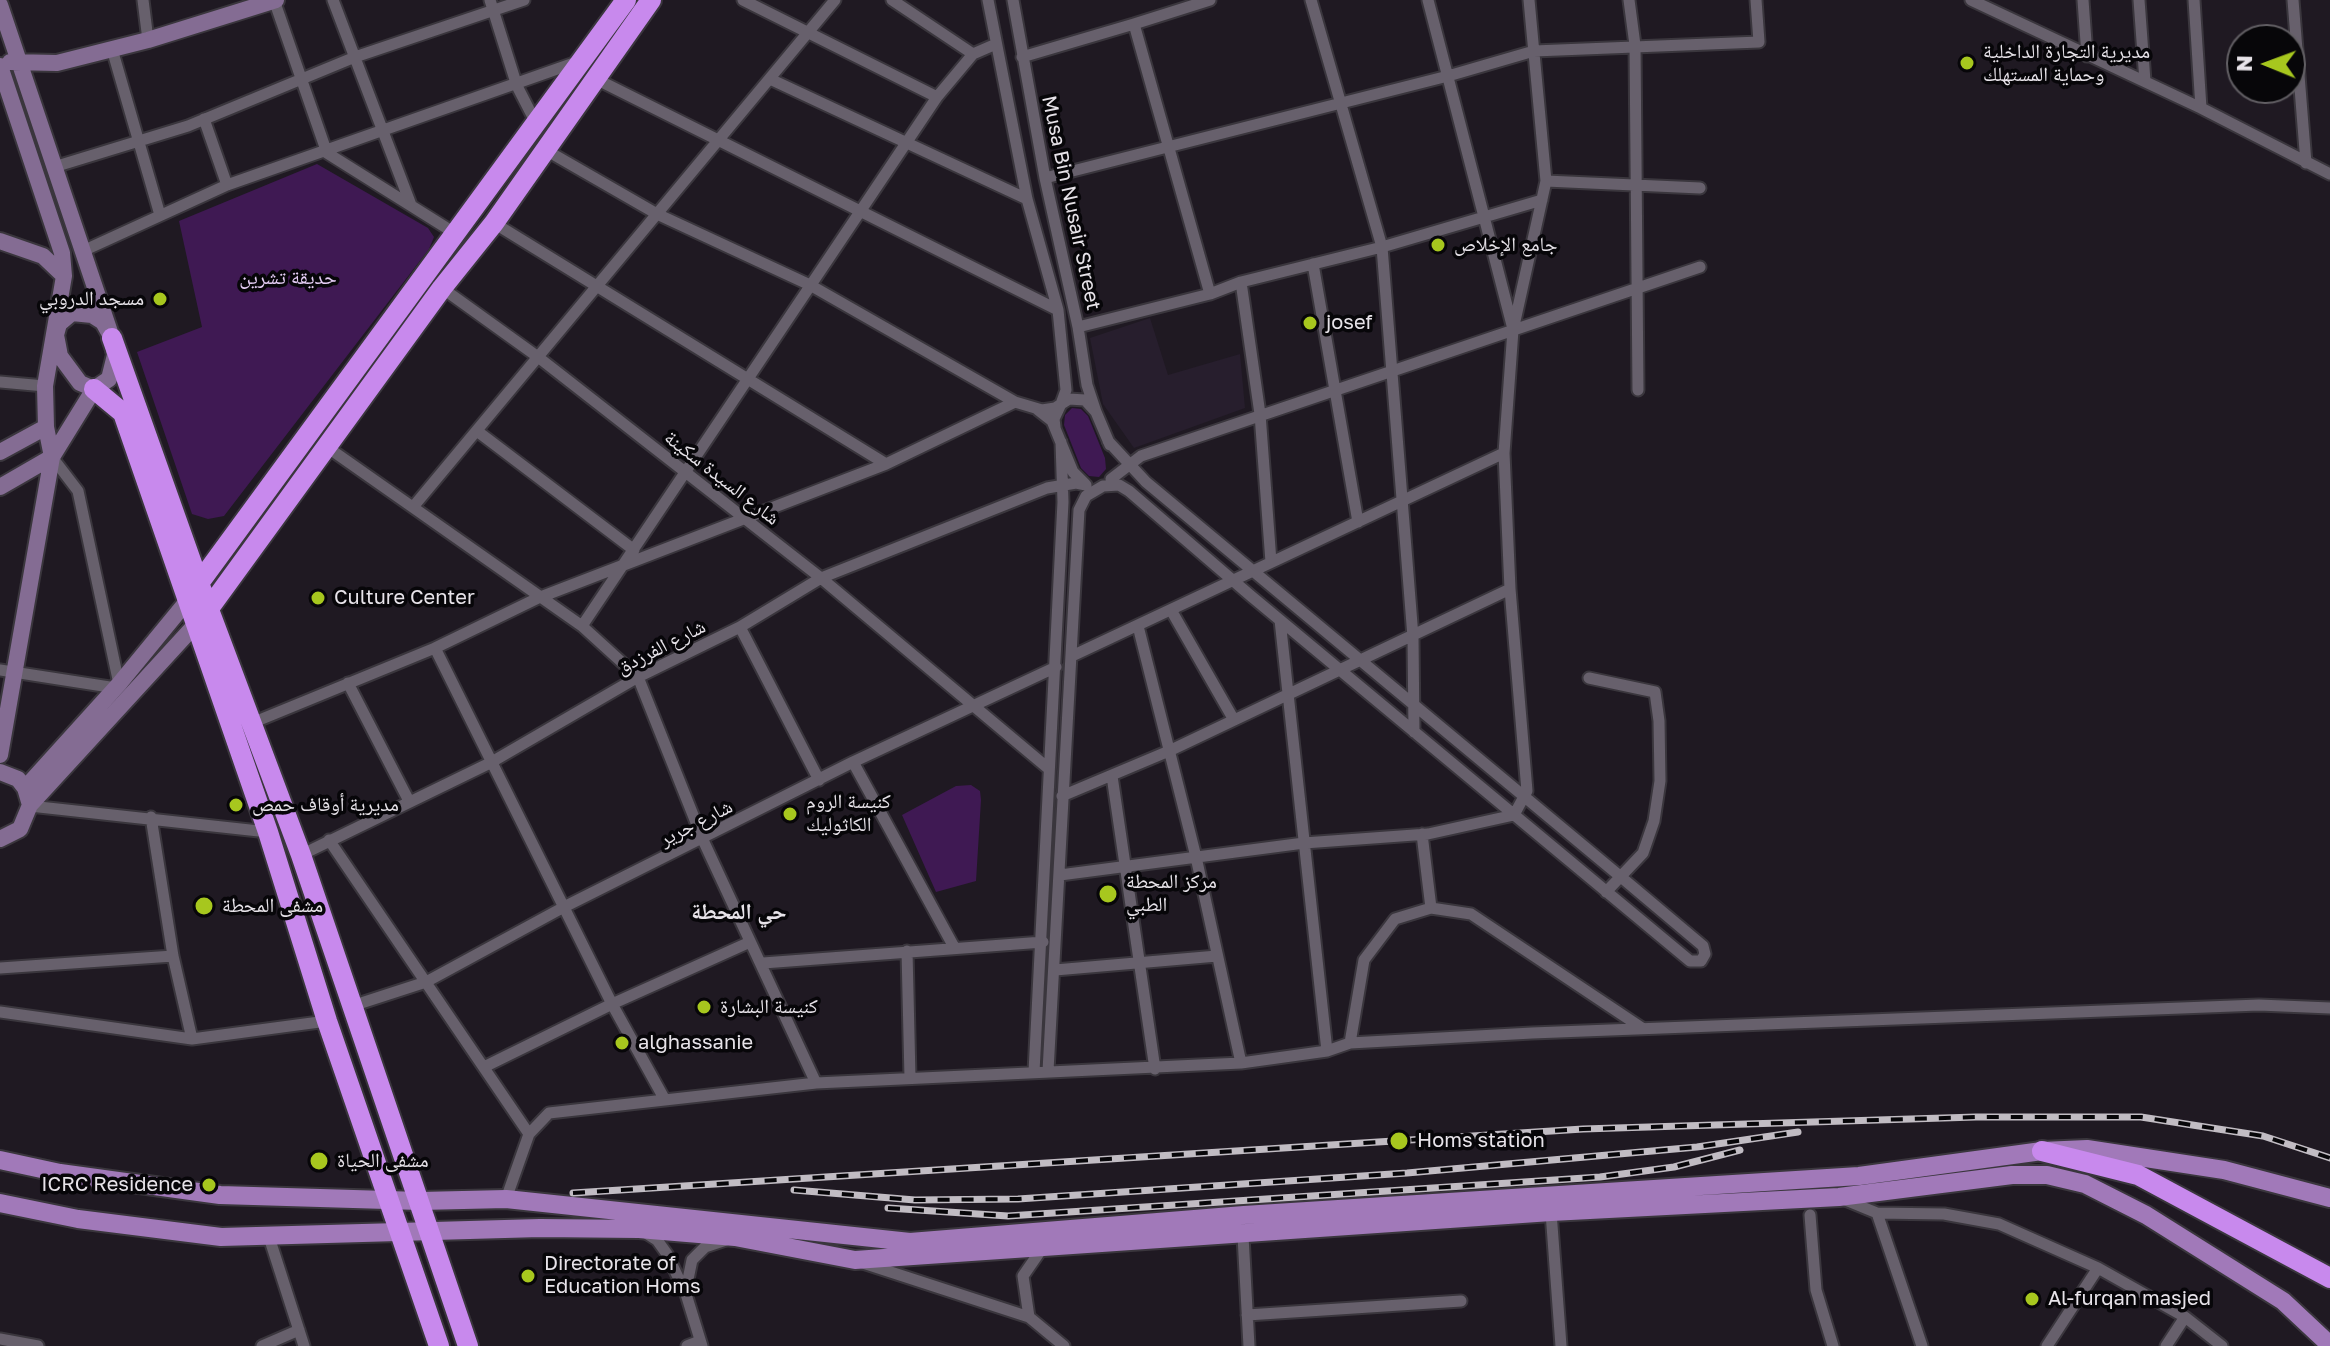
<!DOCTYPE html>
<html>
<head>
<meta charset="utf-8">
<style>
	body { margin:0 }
	#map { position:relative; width:2330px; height:1346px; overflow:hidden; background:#1f1922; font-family:"Golos Text",sans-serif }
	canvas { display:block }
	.north { position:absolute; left:2226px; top:24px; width:80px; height:80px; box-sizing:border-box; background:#070609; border:2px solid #615e63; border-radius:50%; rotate:271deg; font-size:22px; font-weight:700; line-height:32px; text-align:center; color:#e7e3e9 }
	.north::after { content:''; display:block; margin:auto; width:28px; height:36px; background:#a7c71e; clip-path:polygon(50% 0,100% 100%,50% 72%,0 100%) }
</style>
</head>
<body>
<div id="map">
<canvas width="2330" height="1346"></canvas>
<div class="north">N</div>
</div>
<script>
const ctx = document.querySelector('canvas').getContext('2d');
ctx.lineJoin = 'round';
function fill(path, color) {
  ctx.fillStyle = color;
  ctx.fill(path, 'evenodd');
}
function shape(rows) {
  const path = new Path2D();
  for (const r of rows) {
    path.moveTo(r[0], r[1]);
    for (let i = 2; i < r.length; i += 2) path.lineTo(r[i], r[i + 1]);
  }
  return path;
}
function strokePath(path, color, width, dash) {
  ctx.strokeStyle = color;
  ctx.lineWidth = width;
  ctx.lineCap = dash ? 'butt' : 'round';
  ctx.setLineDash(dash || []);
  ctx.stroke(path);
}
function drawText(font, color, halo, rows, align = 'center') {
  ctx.font = font + ' "Golos Text","Noto Naskh Arabic",sans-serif';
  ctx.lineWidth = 7;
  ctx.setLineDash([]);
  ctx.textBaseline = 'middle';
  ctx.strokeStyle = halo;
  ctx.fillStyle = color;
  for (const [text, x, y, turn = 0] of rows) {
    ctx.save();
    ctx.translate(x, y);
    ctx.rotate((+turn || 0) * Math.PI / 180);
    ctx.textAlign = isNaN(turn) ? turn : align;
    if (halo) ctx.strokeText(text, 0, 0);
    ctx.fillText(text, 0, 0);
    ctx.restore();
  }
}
fill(shape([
	[1150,318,1168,375,1240,354,1245,408,1134,448,1103,404,1090,338]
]), '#271e2d');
fill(shape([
	[317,164,428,228,434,237,429,249,224,516,208,519,192,514,137,352,202,327,179,221],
	[1072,408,1081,409,1088,416,1105,458,1106,469,1099,477,1089,476,1081,468,1064,425,1065,415],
	[971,785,980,791,981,800,976,881,936,892,902,815,956,786]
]), '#3f1953');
const street = shape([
	[143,0,148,40],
	[274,0,327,153,453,232],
	[333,0,411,205],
	[490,0,517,86,536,123],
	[743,0,937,97],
	[892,0,973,54],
	[1013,0,1045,178,1078,327,1087,385,1096,412],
	[1311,0,1382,247,1413,637,1414,732],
	[1428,0,1512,325],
	[1629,0,1635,45,1638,390],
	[1971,0,2201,108,2330,174],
	[2083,0,2087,56],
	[2139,0,2145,81],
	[2194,0,2201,108],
	[2293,0,2306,163],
	[1134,24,1210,0],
	[112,49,160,215],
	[1022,57,1134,24,1210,294,1241,282,1260,414,1271,562],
	[594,78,1058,310],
	[770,79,1027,199],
	[204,119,227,185],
	[544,149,657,214,810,285,1015,402,1042,410,1055,408,1061,404,1066,390,1058,310,1027,199,988,0],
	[54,167,188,126,355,57,524,0],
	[1045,178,1448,76,1534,51,1759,42,1756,0],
	[1546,181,1700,188],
	[494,223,886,464],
	[85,250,227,185,577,62],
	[1313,264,1358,522],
	[1241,282,1382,247,1542,200],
	[442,288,538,357,821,578,1049,769],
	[1078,327,1210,294],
	[0,382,45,386],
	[1038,410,1052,421,1073,472,1085,484],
	[1055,427,1054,419,1061,404,1069,399,1085,400,1096,412,1110,445],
	[477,431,634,550],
	[327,447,582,626,638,677,703,840,816,1083],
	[52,457,78,491,119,684],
	[1111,479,1141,456,1700,267],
	[413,507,835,0],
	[1510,589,1504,453,1513,330,1546,181,1529,0],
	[1171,610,1234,720],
	[1280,620,1327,1051],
	[582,626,937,97,973,54,996,44],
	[1138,626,1196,857,1241,1063],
	[740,627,819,780],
	[435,648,612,1004,665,1100],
	[1072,656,1504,453],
	[0,670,116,688],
	[1589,678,1655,692,1659,721,1660,781,1654,821,1643,853,1606,892],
	[348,683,409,801],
	[252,723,435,648,538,598,886,464,1015,402],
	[853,762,954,947],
	[1112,776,1155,1069],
	[30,806,268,832],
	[151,817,173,956,192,1039],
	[1422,834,1431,908],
	[329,840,529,1134],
	[301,855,490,763,638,677,740,627,821,578,1047,488,1076,483,1086,485],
	[1060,875,1304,843,1428,834,1514,815,1527,791,1510,589,1169,751,1062,796],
	[907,951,910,1078],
	[763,963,1043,942],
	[0,968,173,956],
	[1055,970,1217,956],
	[352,1006,426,982,564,907,853,762,1056,667],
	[0,1012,192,1039,327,1021],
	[1350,1043,1364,960,1395,919,1431,908,1471,914,1642,1028],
	[484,1067,612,1004,750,942],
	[1048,1071,1079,510,1086,496,1103,486,1119,485,1129,491,1251,596,1690,961,1701,961,1705,954,1703,946,1621,877,1146,482,1108,441],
	[1034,1072,1063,502,1061,442],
	[506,1199,529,1134,549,1113,816,1083,1241,1063,1327,1051,1350,1043,1532,1033,2259,1005,2330,1008],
	[1843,1199,1877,1213,1944,1214,1999,1224,2098,1268,2185,1317,2222,1346],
	[1551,1212,1561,1346],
	[1877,1213,1922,1346],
	[1810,1215,1816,1290,1833,1346],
	[643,1231,657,1240,667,1254,686,1294,702,1346],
	[1243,1236,1249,1346],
	[269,1237,304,1346],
	[863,1263,1029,1317,1064,1346],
	[686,1289,692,1260,705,1247,726,1240],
	[1247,1315,1461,1301],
	[1029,1317,1023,1276,1041,1250],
	[0,1339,38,1346],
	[262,1346,299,1330],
	[687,1346,700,1341],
	[2047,1346,2098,1268],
	[2166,1346,2185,1317]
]);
const secondary = shape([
	[0,5,112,338,115,355,109,379,94,389,80,383,60,356,56,335,59,324,72,313,92,315,103,322,112,338],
	[10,62,57,63,148,40,276,0],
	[0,66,62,253,64,276,45,386,46,427,52,457,0,755],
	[0,241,43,256,64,276],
	[0,452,46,427],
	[0,487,52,457,94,389],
	[0,772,18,779,25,788,30,805,20,829,0,839],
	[25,788,119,684,188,600],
	[30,805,196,624]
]);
const primary = shape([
	[0,1160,60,1173,220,1195,420,1201,506,1199,910,1242,1244,1215,1859,1176,2042,1151,2087,1149,2224,1170,2330,1198],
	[0,1203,78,1219,221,1237,540,1228,639,1229,735,1237,855,1260,1551,1212,1839,1197,2012,1175,2047,1175,2085,1184,2146,1215,2283,1301,2330,1345]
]);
const highway = shape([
	[112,338,199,583,301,855,468,1346],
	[94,389,123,413,268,832,327,1021,439,1346],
	[194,590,626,0],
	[202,618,442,288,494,223,651,0],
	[2042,1151,2138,1175,2330,1278]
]);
strokePath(street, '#3a363d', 15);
strokePath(secondary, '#3a363d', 20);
strokePath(primary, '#3a363d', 22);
strokePath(highway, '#3a363d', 24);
strokePath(street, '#67606c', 11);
strokePath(secondary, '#846c93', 16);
strokePath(primary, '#a179b9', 18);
strokePath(highway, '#c889ed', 20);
const rail = shape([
	[794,1190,915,1200,1018,1199,1407,1173,1697,1147,1798,1132],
	[573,1193,1583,1129,1976,1117,2141,1117,2263,1136,2330,1158],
	[888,1208,1008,1216,1600,1177,1674,1167,1740,1150]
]);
strokePath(rail, '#c1bcc3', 7);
strokePath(rail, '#070609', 4, [12]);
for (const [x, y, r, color] of [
	[1967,63,8,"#a7c71e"],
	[1438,245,8,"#a7c71e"],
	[160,299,8,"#a7c71e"],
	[1310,323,8,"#a7c71e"],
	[318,598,8,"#a7c71e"],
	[236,805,8,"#a7c71e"],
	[790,814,8,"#a7c71e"],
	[1108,894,10,"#a7c71e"],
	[204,906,10,"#a7c71e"],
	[704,1007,8,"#a7c71e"],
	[622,1043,8,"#a7c71e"],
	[1399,1141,10,"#a7c71e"],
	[319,1161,10,"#a7c71e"],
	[209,1185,8,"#a7c71e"],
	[528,1276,8,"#a7c71e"],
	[2032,1299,8,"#a7c71e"]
]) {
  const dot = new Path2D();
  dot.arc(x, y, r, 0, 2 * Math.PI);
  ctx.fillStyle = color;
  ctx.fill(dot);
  strokePath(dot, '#070609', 3);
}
drawText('20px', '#e7e3e9', '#070609', [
	["مديرية التجارة الداخلية",1983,52],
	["وحماية المستهلك",1983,75],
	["جامع الإخلاص",1454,245],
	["مسجد الدروبي",144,299,"right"],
	["josef",1326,323],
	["Culture Center",334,598],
	["كنيسة الروم",806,802],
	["الكاثوليك",806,825],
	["مديرية أوقاف حمص",252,805],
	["مركز المحطة",1126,882],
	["الطبي",1126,905],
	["مشفى المحطة",222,906],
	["كنيسة البشارة",720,1007],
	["alghassanie",638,1043],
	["Homs station",1417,1141],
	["مشفى الحياة",337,1161],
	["ICRC Residence",193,1185,"right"],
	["Directorate of",544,1264],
	["Education Homs",544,1287],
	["Al-furqan masjed",2048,1299]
], 'left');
drawText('20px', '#e7e3e9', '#070609', [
	["Musa Bin Nusair Street",1071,203,78],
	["شارع السيدة سكينة",722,478,38],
	["شارع الفرزدق",661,647,-27],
	["شارع جرير",696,823,-27]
]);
drawText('20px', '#e5cdf5', '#070609', [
	["حديقة تشرين",288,278]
]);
drawText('bold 22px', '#e7e3e9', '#070609', [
	["حي المحطة",739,912]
]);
</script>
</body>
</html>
